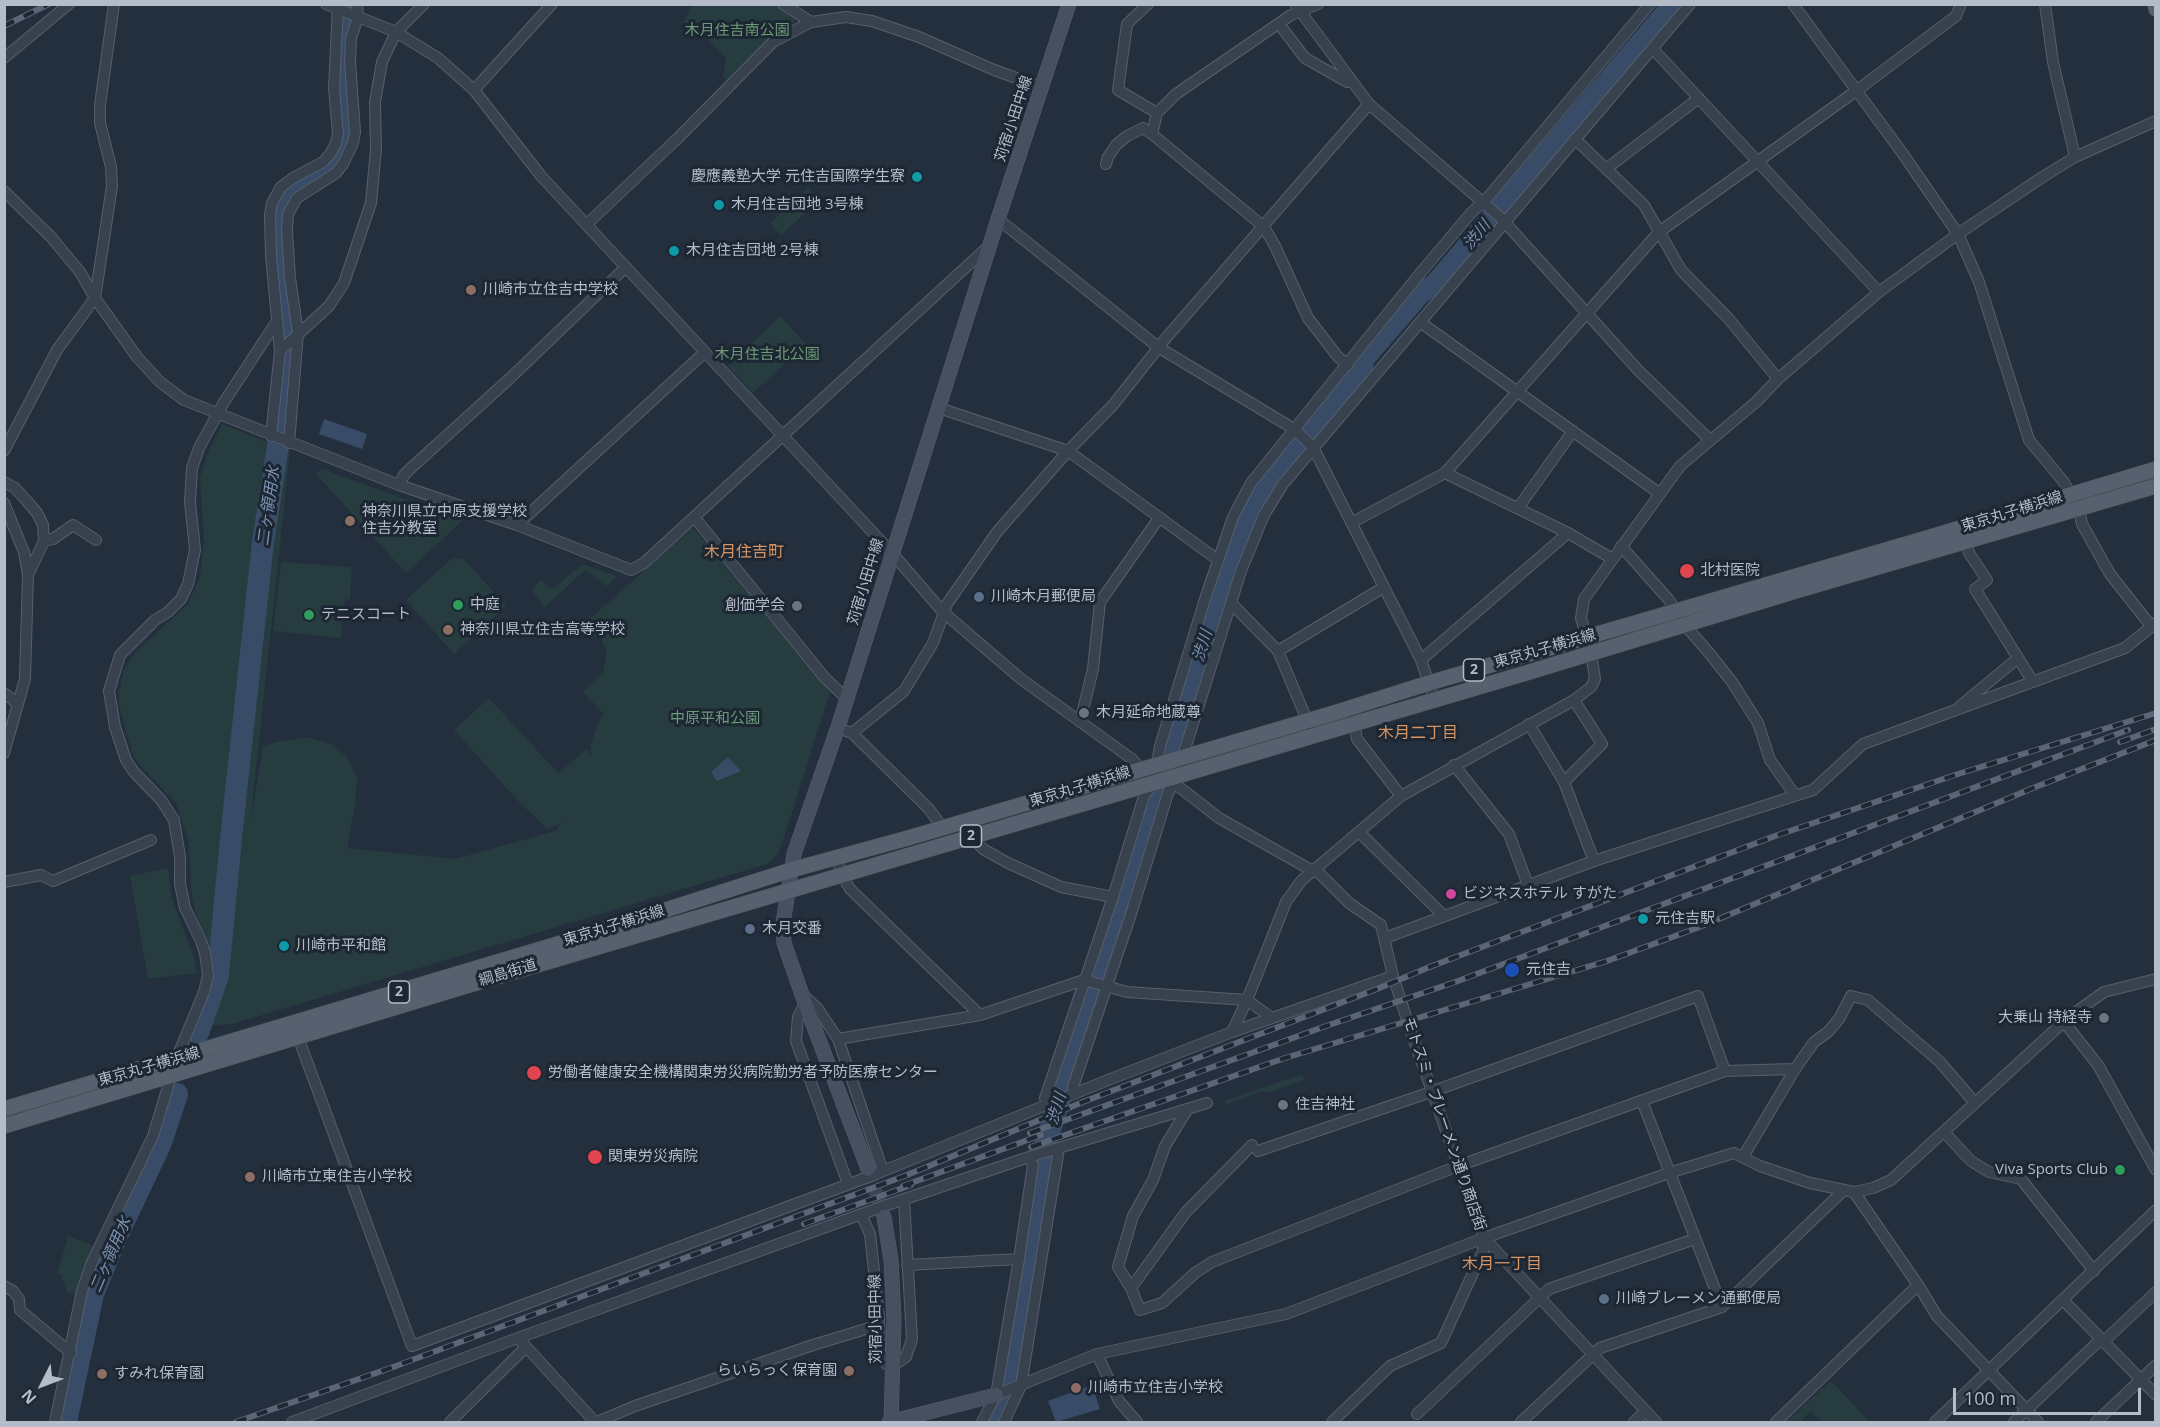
<!DOCTYPE html>
<html>
<head>
<meta charset="utf-8">
<style>
	body { margin:0 }
	#map { position:relative; width:2160px; height:1427px; overflow:hidden; background:#242f3e; font-family:"Open Sans",sans-serif }
	canvas { display:block }
	.frame { position:absolute; inset:0; border:6px solid #b4bcc9; pointer-events:none }
	.north { position:absolute; left:12px; top:1355px; width:60px; height:60px; -webkit-text-stroke:4px #1d2633; paint-order:stroke; rotate:228deg; font-size:16px; font-weight:700; line-height:24px; text-align:center; color:#b4bcc9 }
	.north::after { content:''; display:block; margin:auto; width:21px; height:27px; background:#b4bcc9; clip-path:polygon(50% 0,100% 100%,50% 72%,0 100%) }
	.scale { position:absolute; left:1953px; top:1388px; width:188px; height:27px; box-sizing:border-box; border:3px solid #b4bcc9; border-top:0; padding-left:8px; font-size:18px; line-height:21px; white-space:nowrap; color:#b4bcc9; -webkit-text-stroke:4px #1d2633; paint-order:stroke }
</style>
</head>
<body>
<div id="map">
<canvas width="2160" height="1427"></canvas>
<div class="frame"></div>
<div class="north">N</div>
<div class="scale">100 m</div>
</div>
<script>
const ctx = document.querySelector('canvas').getContext('2d');
ctx.lineJoin = 'round';
function fill(path, color) {
  ctx.fillStyle = color;
  ctx.fill(path, 'evenodd');
}
function shape(rows) {
  const path = new Path2D();
  for (const r of rows) {
    path.moveTo(r[0], r[1]);
    for (let i = 2; i < r.length; i += 2) path.lineTo(r[i], r[i + 1]);
  }
  return path;
}
function strokePath(path, color, width, dash) {
  ctx.strokeStyle = color;
  ctx.lineWidth = width;
  ctx.lineCap = dash ? 'butt' : 'round';
  ctx.setLineDash(dash || []);
  ctx.stroke(path);
}
function drawText(font, color, halo, rows, align = 'center') {
  ctx.font = font + ' "Open Sans","Noto Sans JP",sans-serif';
  ctx.lineWidth = 6;
  ctx.setLineDash([]);
  ctx.textBaseline = 'middle';
  ctx.strokeStyle = halo;
  ctx.fillStyle = color;
  for (const [text, x, y, turn = 0] of rows) {
    ctx.save();
    ctx.translate(x, y);
    ctx.rotate((+turn || 0) * Math.PI / 180);
    ctx.textAlign = isNaN(turn) ? turn : align;
    if (halo) ctx.strokeText(text, 0, 0);
    ctx.fillText(text, 0, 0);
    ctx.restore();
  }
}
fill(shape([
	[691,5,774,5,796,14,795,22,783,28,726,80,723,76,726,58,702,33,683,25],
	[808,188,819,201,781,235,770,223],
	[780,316,806,344,753,393,728,366],
	[222,424,290,451,250,824,263,747,277,742,306,737,331,744,347,757,357,777,355,806,347,848,455,859,559,830,557,826,565,821,548,829,520,803,454,730,489,698,558,773,587,749,591,757,590,745,603,713,583,692,603,672,607,653,600,636,585,637,575,632,691,529,695,530,830,692,779,853,767,864,232,1024,193,1027,213,976,213,954,197,919,192,897,188,840,176,803,138,763,132,753,119,706,119,694,124,669,136,652,189,603,200,576,204,541,200,478,208,452],
	[322,469,462,520,463,520,406,573,316,474],
	[452,558,464,559,506,606,454,654,406,600],
	[281,562,352,567,350,600,345,599,341,638,273,631],
	[583,564,617,576,607,586,585,570,545,607,531,590,541,579,549,588,553,588],
	[168,868,172,899,194,957,197,973,148,979,130,876],
	[1302,1074,1304,1080,1267,1093,1262,1091,1226,1105,1224,1101],
	[68,1236,90,1244,93,1249,78,1284,75,1294,67,1292,61,1274,57,1274],
	[1831,1381,1870,1422,1822,1422,1811,1411,1800,1422,1798,1419,1794,1422,1786,1422]
]), '#263c3f');
fill(shape([
	[324,419,367,434,362,449,319,434],
	[728,757,741,771,717,781,711,772],
	[1092,1385,1100,1409,1056,1422,1048,1401]
]), '#394c67');
strokePath(shape([
	[198,1033,218,976,231,838,263,542,283,414,288,355,279,239,280,213,286,196,293,189,312,180,328,170,336,162,344,150,348,127,344,97,343,54,349,4],
	[66,1422,93,1294,116,1238,160,1145,177,1094],
	[995,1422,1012,1383,1045,1146,1235,543,1260,495,1329,407,1362,371,1363,359,1421,292,1434,286,1674,4]
]), '#394c67', 22);
strokePath(shape([
	[868,1169,884,1217]
]), '#3a4453', 14, [14, 7]);
const street = shape([
	[326,4,396,32,438,58,474,90,541,176,892,553,943,612,1021,679,1132,759,1145,773],
	[783,4,811,22],
	[1148,4,1127,24,1118,90,1157,113],
	[1295,4,1369,104,1501,218,1638,370,1710,440],
	[1793,4,1903,154,1958,234,1979,282,2029,440,2063,481,2079,509,2082,524,2110,574,2151,626],
	[2045,4,2053,62,2075,157],
	[1279,24,1305,58,1347,82,1352,81],
	[1653,49,1879,292],
	[4,58,69,4],
	[474,90,552,4],
	[1152,134,1157,113,1176,94,1291,15,1318,4],
	[1575,139,1644,205,1681,270,1728,318,1778,379],
	[1106,164,1108,157,1116,145,1127,136,1143,128,1152,134,1264,227,1275,246,1308,318,1338,357,1348,365],
	[1606,169,1699,98],
	[4,191,51,237,80,272,95,298,137,357,160,382,184,400,399,485,517,525,631,570,644,563,990,245],
	[998,219,1158,347,1294,429,1313,447,1421,660,1434,699],
	[587,224,678,138,773,42,811,22,846,17,872,21,919,37,994,70,1033,84,1042,86],
	[1420,322,1659,493],
	[280,351,329,306,344,283,371,203,376,149,375,102,382,62,396,32,424,4],
	[939,408,1068,451,1218,560],
	[271,436,280,351,271,256,270,215,272,203,281,187,293,178,323,162,331,153,336,143,338,134,334,88,338,5],
	[289,443,298,333,290,278,287,231,288,214,297,198,336,173,343,164,353,143,355,132,350,62,351,38,358,17,357,4],
	[4,451,57,350,95,298,112,186,111,167,100,123,100,105,114,4],
	[1445,473,1568,533,1611,558],
	[4,482,15,488,26,500,37,513,43,525,44,541,28,575],
	[399,485,404,475,411,468,507,381,626,267],
	[4,503,24,552,28,575,25,679,4,753],
	[1518,508,1573,431],
	[694,517,825,678,846,698],
	[1351,523,1445,473,1659,232,1856,91,1956,16,1961,4],
	[517,525,705,352],
	[44,541,53,539,73,525,96,540],
	[1966,541,1969,553,1987,580,1975,589,2033,682],
	[1621,546,1669,600,1684,624,1710,654,1732,682,1758,723,1770,760,1795,795],
	[1232,604,1278,651,1310,727],
	[1278,651,1384,587],
	[1421,660,1568,533],
	[4,693,18,704],
	[1960,706,2018,658],
	[1353,718,1357,739,1401,796],
	[1080,722,1093,669,1100,602,1159,518],
	[1529,724,1564,782,1594,861],
	[846,731,852,733,929,809,942,827],
	[852,733,904,691,933,643,947,604,997,532,1068,451,1113,405,1166,338,1369,104],
	[1181,762,1241,571,1264,515,1283,484,1690,4],
	[1454,765,1509,834,1528,885],
	[1564,782,1602,744,1574,700],
	[1163,783,1174,783,1219,818,1311,870,1316,870,1349,903,1381,925,1393,976,1409,1026,1484,1238,1656,1422],
	[967,820,971,836,983,849,1008,863,1061,887,1113,897],
	[1359,832,1444,916],
	[837,858,842,875,850,889,980,1015],
	[4,882,41,875,53,881,151,840],
	[1385,938,1594,861,1813,790,1863,744,2125,648,2156,623],
	[803,995,818,1009,838,1039,883,1171],
	[805,1003,798,1017,796,1041,848,1184],
	[2064,1022,2098,1065,2156,1170],
	[1232,1032,1247,1000,1286,902,1301,881,1401,796,1574,700,1591,687,1595,679,1591,652,1581,618,1584,599,1680,466,1756,402,1778,379,1879,292,1958,234,2041,178,2075,157,2156,121],
	[298,1037,412,1346,871,1176,1108,1080,1232,1032,1393,976],
	[838,1039,980,1015,1084,980,1127,992,1247,1000,1272,1018],
	[1075,1093,1073,1087,1132,911,1168,793,1176,780],
	[1642,1101,1722,1307],
	[1049,1105,1045,1098,1113,897,1144,796,1154,782,1160,746,1205,599,1233,517,1251,483,1422,271,1471,213,1489,196,1650,4],
	[1187,1110,1165,1146,1153,1180,1133,1216,1118,1267,1131,1288,1140,1310,1162,1303,1195,1273,1212,1262,1458,1166,1725,1071,1795,1069,1814,1042,1828,1032,1839,1019,1851,996,1868,1000,1940,1062,1975,1103],
	[1944,1132,1971,1161,1989,1172,2021,1179,2094,1271],
	[1258,1151,1431,1092,1698,996,1725,1071],
	[1743,1157,1795,1069],
	[1854,1192,1918,1285,1937,1316,2038,1422],
	[861,1214,870,1234,879,1317,880,1353,886,1364,894,1365,906,1357,912,1339,904,1199],
	[907,1265,1019,1259],
	[4,1286,13,1291,19,1299,20,1310,71,1353],
	[1131,1288,1186,1212,1252,1145],
	[2063,1300,2156,1395],
	[518,1338,595,1422],
	[2103,1342,2156,1292],
	[1097,1354,1119,1401,1137,1422],
	[996,1395,1097,1354,1286,1314,1484,1238,1669,1173,1734,1153,1760,1166,1810,1183,1854,1192,1873,1188,1891,1180,2069,1017,2104,992,2156,979],
	[1417,1414,1549,1289,1695,1239],
	[55,1422,82,1291,92,1262,153,1136,177,1057,204,992,208,975,205,953,201,941,185,908,180,884,180,857,174,820,161,800,134,772,126,760,115,727,109,691,120,655,155,620,168,612,181,599,188,584,195,550,190,502,192,468,199,448,224,402,277,321],
	[292,1422,518,1338,884,1206,1029,1157,1207,1103],
	[450,1422,526,1347],
	[597,1422,635,1406,813,1345,879,1325],
	[982,1422,996,1395,1019,1259,1033,1165,1029,1157],
	[1004,1422,1021,1386,1058,1155,1056,1149],
	[1332,1422,1390,1366,1441,1343,1483,1251,1484,1238],
	[1521,1422,1600,1348,1722,1307,1844,1190],
	[1634,1422,1646,1411],
	[1776,1422,1918,1285],
	[1935,1422,2156,1210],
	[2014,1422,2100,1340],
	[2096,1422,2156,1365]
]);
const secondary = shape([
	[868,1169,805,1003,784,943,783,923,794,854,838,727,998,219,1069,4],
	[884,1217,891,1260,894,1319,891,1422],
	[889,1422,996,1395]
]);
const primary = shape([
	[2155,4,2156,9],
	[4,1109,571,940,791,870,908,838,1334,713,1429,683,1927,538,2156,469],
	[4,1126,466,986,1526,673,1799,590,2156,486]
]);
strokePath(street, '#565f6c', 12);
strokePath(secondary, '#565f6c', 15);
strokePath(primary, '#414a57', 16);
strokePath(street, '#38414e', 10);
strokePath(secondary, '#465061', 14);
strokePath(primary, '#56606e', 15);
const rail = shape([
	[4,26,49,4],
	[2120,742,2156,729],
	[1030,1133,1326,1026,1458,981,2128,730],
	[1031,1147,1285,1058,1607,961,1697,928,2033,788,2156,740],
	[903,1186,1041,1135],
	[804,1224,911,1185],
	[236,1422,396,1366,907,1175,1083,1102,1377,989,1432,966,1775,836,1958,774,2156,713]
]);
strokePath(rail, '#5a6575', 6);
strokePath(rail, '#1d2633', 4, [11]);
for (const [x, y, r, color] of [
	[917,177,6,"#0f9aa8"],
	[719,205,6,"#0f9aa8"],
	[674,251,6,"#0f9aa8"],
	[471,290,6,"#8d6e63"],
	[350,521,6,"#8d6e63"],
	[1687,571,8,"#e0444e"],
	[979,597,6,"#5c6f8a"],
	[458,605,6,"#2e9e5b"],
	[797,606,6,"#6b7280"],
	[309,615,6,"#2e9e5b"],
	[448,630,6,"#8d6e63"],
	[1084,713,6,"#6b7280"],
	[1451,894,6,"#d1479c"],
	[1643,919,6,"#0f9aa8"],
	[750,929,6,"#5c6f8a"],
	[284,946,6,"#0f9aa8"],
	[1512,970,8,"#1a4fb4"],
	[2104,1018,6,"#6b7280"],
	[534,1073,8,"#e0444e"],
	[1283,1105,6,"#6b7280"],
	[595,1157,8,"#e0444e"],
	[2120,1170,6,"#2e9e5b"],
	[250,1177,6,"#8d6e63"],
	[1604,1299,6,"#5c6f8a"],
	[849,1371,6,"#8d6e63"],
	[102,1374,6,"#8d6e63"],
	[1076,1388,6,"#8d6e63"]
]) {
  const dot = new Path2D();
  dot.arc(x, y, r, 0, 2 * Math.PI);
  ctx.fillStyle = color;
  ctx.fill(dot);
  strokePath(dot, '#1d2633', 2);
}
for (const [x, y, w] of [
	[1474,670,21],
	[971,836,21],
	[399,992,21]
]) {
  const box = new Path2D();
  box.roundRect(x - w / 2, y - 11, w, 22, 4.5);
  ctx.fillStyle = '#1d2633';
  ctx.fill(box);
  strokePath(box, '#b4bcc9', 1.5);
}
drawText('bold 14px', '#b4bcc9', null, [
	["2",1474,670],
	["2",971,836],
	["2",399,992]
]);
drawText('15px', '#6b9a76', '#1d2633', [
	["木月住吉南公園",737,31],
	["木月住吉北公園",767,355],
	["中原平和公園",715,719]
]);
drawText('15px', '#b4bcc9', '#1d2633', [
	["苅宿小田中線",1014,119,-72],
	["東京丸子横浜線",2012,512,-17],
	["苅宿小田中線",866,582,-73],
	["東京丸子横浜線",1545,649,-16],
	["東京丸子横浜線",1080,787,-17],
	["東京丸子横浜線",614,926,-17],
	["綱島街道",508,973,-17],
	["東京丸子横浜線",149,1067,-16],
	["モトスミ・ブレーメン通り商店街",1444,1124,71],
	["苅宿小田中線",876,1319,-91]
]);
drawText('15px', '#b4bcc9', '#1d2633', [
	["慶應義塾大学 元住吉国際学生寮",905,177,"right"],
	["木月住吉団地 3号棟",731,205],
	["木月住吉団地 2号棟",686,251],
	["川崎市立住吉中学校",483,290],
	["神奈川県立中原支援学校",362,512],
	["住吉分教室",362,529],
	["北村医院",1700,571],
	["川崎木月郵便局",991,597],
	["中庭",470,605],
	["創価学会",785,606,"right"],
	["テニスコート",321,615],
	["神奈川県立住吉高等学校",460,630],
	["木月延命地蔵尊",1096,713],
	["ビジネスホテル すがた",1463,894],
	["元住吉駅",1655,919],
	["木月交番",762,929],
	["川崎市平和館",296,946],
	["元住吉",1526,970],
	["大乗山 持経寺",2092,1018,"right"],
	["労働者健康安全機構関東労災病院勤労者予防医療センター",548,1073],
	["住吉神社",1295,1105],
	["関東労災病院",608,1157],
	["Viva Sports Club",2108,1170,"right"],
	["川崎市立東住吉小学校",262,1177],
	["川崎ブレーメン通郵便局",1616,1299],
	["らいらっく保育園",837,1371,"right"],
	["すみれ保育園",114,1374],
	["川崎市立住吉小学校",1088,1388]
], 'left');
drawText('italic 16px', '#7c92b1', '#1d2633', [
	["渋川",1477,235,-50],
	["二ヶ領用水",269,506,-82],
	["渋川",1203,646,-73],
	["渋川",1057,1109,-73],
	["二ヶ領用水",111,1255,-67]
]);
drawText('16px', '#d59563', '#1d2633', [
	["木月住吉町",744,552],
	["木月二丁目",1418,733],
	["木月一丁目",1502,1264]
]);
</script>
</body>
</html>
